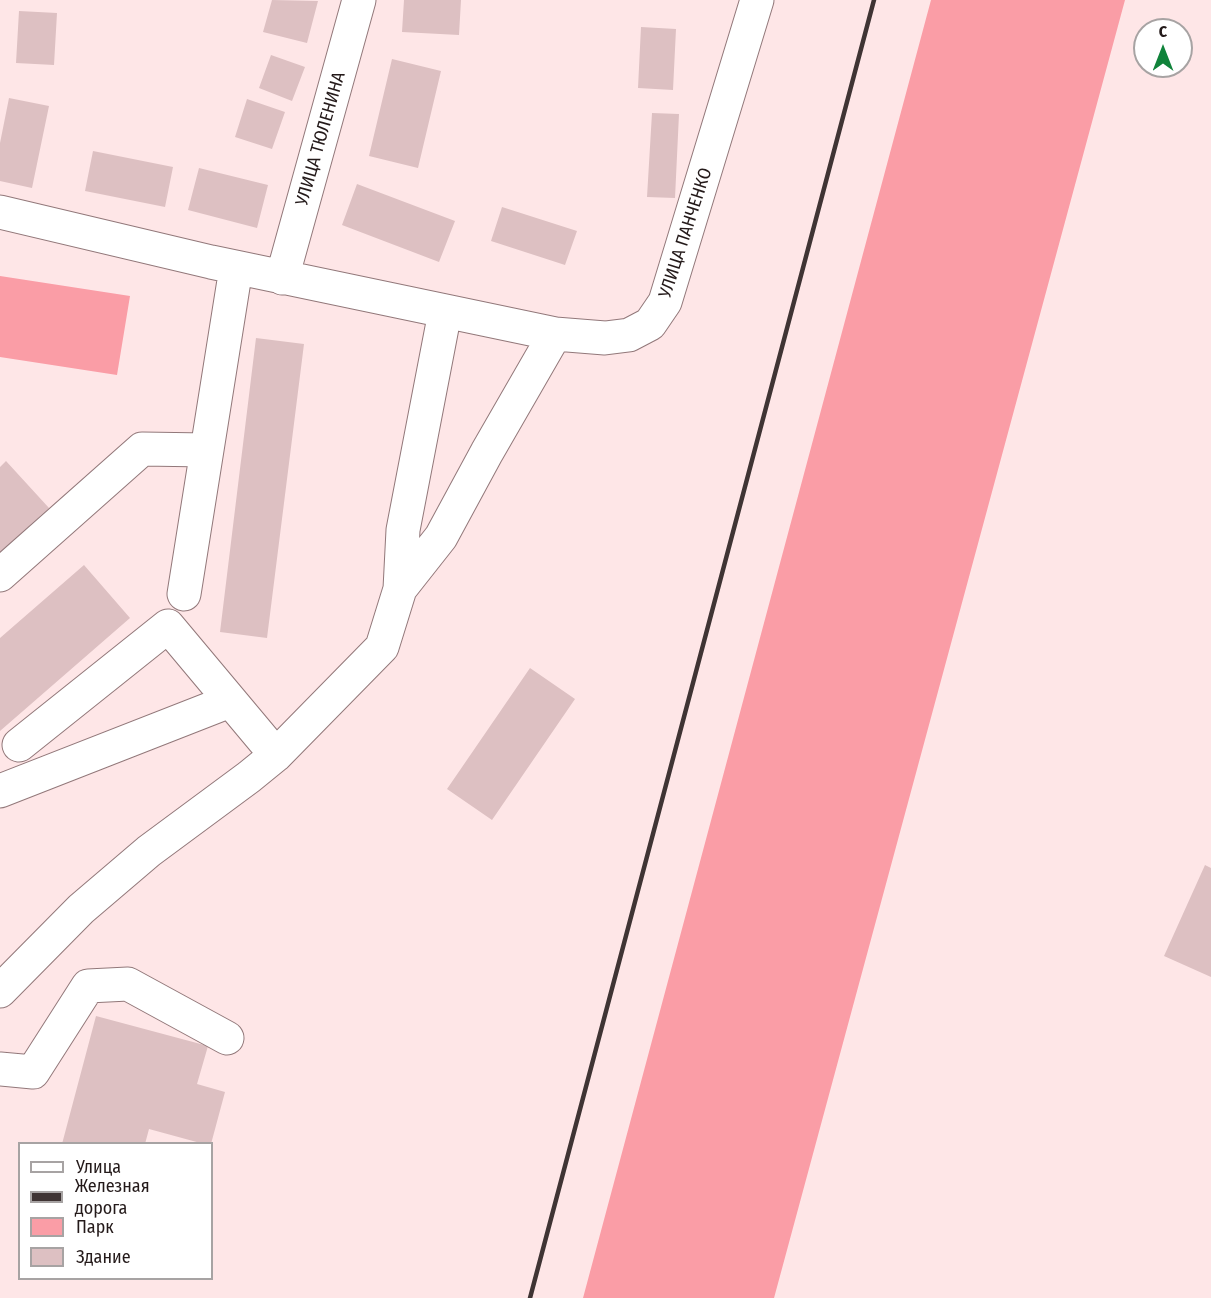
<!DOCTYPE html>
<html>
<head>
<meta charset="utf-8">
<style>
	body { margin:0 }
	#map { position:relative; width:1211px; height:1298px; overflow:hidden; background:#fee6e7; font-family:"Fira Sans Condensed",sans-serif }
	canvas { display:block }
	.legend { position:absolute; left:18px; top:1142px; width:195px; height:138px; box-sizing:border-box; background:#fff; border:2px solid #a7a3a3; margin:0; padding:8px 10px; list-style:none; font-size:18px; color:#241a1a }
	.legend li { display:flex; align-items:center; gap:12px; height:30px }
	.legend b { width:30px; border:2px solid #a7a3a3 }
	.north { position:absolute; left:1133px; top:18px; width:60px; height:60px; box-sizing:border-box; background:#fff; border:2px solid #a7a3a3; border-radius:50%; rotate:0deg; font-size:16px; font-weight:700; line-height:24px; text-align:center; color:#241a1a }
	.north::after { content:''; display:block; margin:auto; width:21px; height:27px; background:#10833b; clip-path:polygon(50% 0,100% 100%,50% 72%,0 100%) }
</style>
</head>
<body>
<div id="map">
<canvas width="1211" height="1298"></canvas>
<ul class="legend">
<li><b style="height:8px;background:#fff"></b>Улица</li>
<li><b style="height:8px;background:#3f3434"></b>Железная дорога</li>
<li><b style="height:16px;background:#fa9da6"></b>Парк</li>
<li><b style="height:16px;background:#ddc0c2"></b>Здание</li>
</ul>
<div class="north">С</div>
</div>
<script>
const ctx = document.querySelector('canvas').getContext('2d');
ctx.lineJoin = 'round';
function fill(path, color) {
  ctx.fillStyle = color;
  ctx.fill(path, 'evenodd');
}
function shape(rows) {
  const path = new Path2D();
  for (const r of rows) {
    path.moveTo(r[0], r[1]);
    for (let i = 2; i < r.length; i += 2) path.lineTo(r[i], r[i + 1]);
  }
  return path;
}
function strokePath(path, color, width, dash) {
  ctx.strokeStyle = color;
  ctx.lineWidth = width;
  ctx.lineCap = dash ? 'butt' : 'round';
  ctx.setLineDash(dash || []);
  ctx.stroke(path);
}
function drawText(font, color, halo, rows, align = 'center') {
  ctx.font = font + ' "Fira Sans Condensed",sans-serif';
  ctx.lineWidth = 4.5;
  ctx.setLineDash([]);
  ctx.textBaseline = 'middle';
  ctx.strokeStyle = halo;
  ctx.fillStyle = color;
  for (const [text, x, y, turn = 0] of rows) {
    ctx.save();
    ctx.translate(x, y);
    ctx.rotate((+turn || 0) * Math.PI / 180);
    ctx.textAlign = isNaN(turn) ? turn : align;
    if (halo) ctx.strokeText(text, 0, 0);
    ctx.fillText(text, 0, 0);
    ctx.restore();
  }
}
fill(shape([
	[931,0,1125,0,774,1298,583,1298],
	[0,276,130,296,117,375,0,357]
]), '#fa9da6');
fill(shape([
	[272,0,318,1,307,43,263,32],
	[404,0,461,0,459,35,402,32],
	[19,11,57,13,54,65,16,63],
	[641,27,676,29,673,90,638,88],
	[271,55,305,67,292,101,259,88],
	[392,59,441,71,418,168,369,156],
	[9,98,49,106,32,188,0,181,0,143],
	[247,99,285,112,272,149,235,137],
	[652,113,679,114,675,198,647,197],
	[93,151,173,167,165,207,85,191],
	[199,168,268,185,257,228,188,210],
	[357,184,455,221,439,262,342,225],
	[502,207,577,231,565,265,491,241],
	[256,338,304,344,267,638,220,632],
	[6,461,49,508,0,552,0,467],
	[84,565,130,618,0,731,0,638],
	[530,668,575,699,492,820,447,789],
	[1205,865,1211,868,1211,977,1164,956],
	[96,1016,208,1046,197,1084,225,1092,211,1144,204,1144,149,1129,145,1144,62,1144]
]), '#ddc0c2');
const minor = shape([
	[0,212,211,262,555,334,605,338,629,335,650,324,665,302,757,0],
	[282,278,359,0],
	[0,575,142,449,207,450],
	[400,589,441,537,487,452,555,334],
	[184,594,236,268],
	[19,745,168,626,276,755],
	[0,791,230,701],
	[0,991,81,909,149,851,249,777,276,755,382,647,400,589,403,530,445,312],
	[0,1069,33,1072,88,986,128,984,227,1038]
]);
strokePath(minor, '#92787a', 35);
strokePath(minor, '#fff', 33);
strokePath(shape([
	[530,1298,874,0]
]), '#3f3434', 4.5);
drawText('18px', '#241a1a', '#fff', [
	["УЛИЦА ТЮЛЕНИНА",321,139,-74],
	["УЛИЦА ПАНЧЕНКО",686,233,-72]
]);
</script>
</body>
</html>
